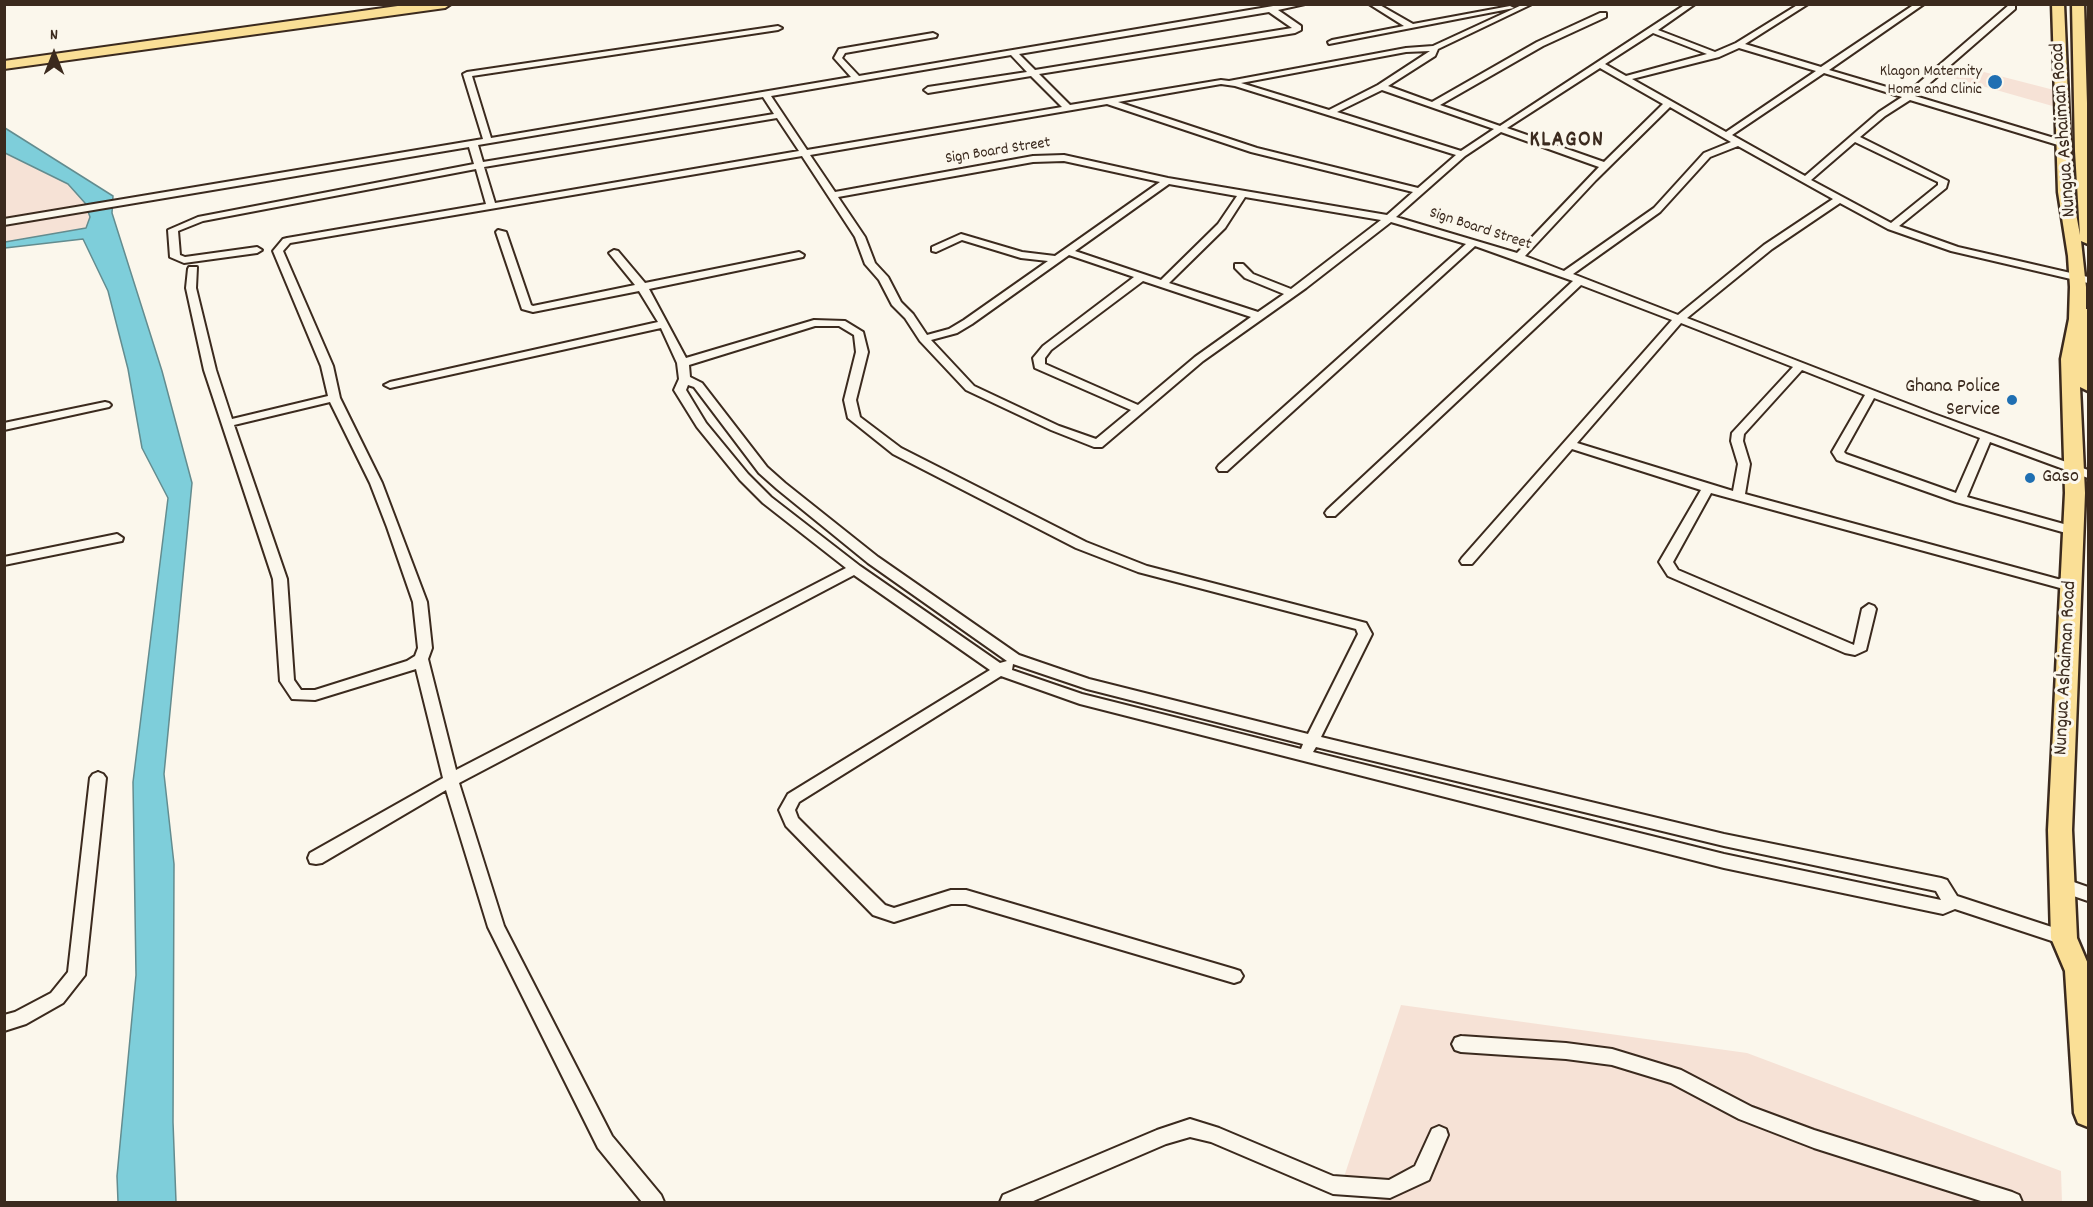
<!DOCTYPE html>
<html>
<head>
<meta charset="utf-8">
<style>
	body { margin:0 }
	#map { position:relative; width:2093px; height:1207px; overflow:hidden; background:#fbf7ec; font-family:Dekko,sans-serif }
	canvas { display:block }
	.frame { position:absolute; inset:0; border:6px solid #3b2a1e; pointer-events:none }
	.north { position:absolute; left:24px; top:24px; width:60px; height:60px; -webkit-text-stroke:4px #fbf7ec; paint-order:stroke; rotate:0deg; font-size:16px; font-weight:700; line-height:24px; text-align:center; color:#3b2a1e }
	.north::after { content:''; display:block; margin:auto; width:21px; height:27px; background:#3b2a1e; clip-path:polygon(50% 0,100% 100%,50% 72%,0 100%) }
</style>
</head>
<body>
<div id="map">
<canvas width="2093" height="1207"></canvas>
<div class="frame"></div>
<div class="north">N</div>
</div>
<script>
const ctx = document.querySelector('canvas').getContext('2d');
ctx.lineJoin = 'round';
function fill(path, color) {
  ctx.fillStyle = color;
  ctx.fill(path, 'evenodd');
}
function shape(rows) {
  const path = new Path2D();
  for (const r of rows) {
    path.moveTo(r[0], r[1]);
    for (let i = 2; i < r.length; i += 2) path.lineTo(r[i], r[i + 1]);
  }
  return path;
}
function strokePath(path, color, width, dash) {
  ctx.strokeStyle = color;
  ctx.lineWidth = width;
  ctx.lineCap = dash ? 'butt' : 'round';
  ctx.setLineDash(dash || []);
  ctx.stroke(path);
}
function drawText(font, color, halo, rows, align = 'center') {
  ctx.font = font + ' Dekko,sans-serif';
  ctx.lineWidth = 6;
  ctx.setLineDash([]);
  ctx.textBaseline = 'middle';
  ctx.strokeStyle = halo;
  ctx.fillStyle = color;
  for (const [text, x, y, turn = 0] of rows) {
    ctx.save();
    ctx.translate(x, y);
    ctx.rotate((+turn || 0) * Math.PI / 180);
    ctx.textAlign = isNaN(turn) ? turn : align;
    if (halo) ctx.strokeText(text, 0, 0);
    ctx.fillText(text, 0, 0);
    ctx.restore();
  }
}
fill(shape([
	[1953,64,2054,90,2056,107,1940,74],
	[4,153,68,184,85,203,90,217,87,228,5,242],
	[1401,1005,1747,1053,2061,1171,2062,1202,1384,1202,1341,1186]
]), '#f6e2d6');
const water = shape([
	[5,128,113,196,112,213,162,371,192,483,164,774,174,864,173,1122,176,1202,118,1202,117,1176,136,975,133,782,168,498,142,448,128,369,108,291,83,239,5,248,5,242,86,228,90,217,85,203,68,184,5,153,5,128]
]);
fill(water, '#7eceda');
strokePath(water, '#638c8f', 1.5);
const minor = shape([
	[1285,4,1305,4,1278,10,1301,26,1301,30,1295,33,1039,74,1070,105,1221,80,1229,81,1406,48,1433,46,1524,4,1532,4,1438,49,1435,56,1388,86,1432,102,1537,42,1600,13,1606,13,1606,17,1543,46,1440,105,1500,126,1686,4,1695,4,1658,30,1715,52,1736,43,1799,4,1808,4,1745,44,1821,67,1915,4,1924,4,1829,70,1907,93,2009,5,2015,5,2015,9,1915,96,2064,141,2064,145,2058,145,1910,100,1885,116,1860,137,1948,181,1946,188,1899,226,1958,247,2088,277,2088,283,1951,251,1888,229,1840,203,1772,249,1687,318,1934,414,2088,470,2088,478,1990,442,1967,497,2078,528,2079,531,2078,534,2073,535,1956,502,1837,460,1832,452,1865,395,1802,370,1744,434,1743,441,1750,464,1745,494,2076,584,2078,587,2076,590,2071,591,1711,493,1673,562,1678,570,1854,645,1862,609,1869,604,1874,606,1876,609,1866,650,1855,655,1845,653,1668,576,1659,562,1701,490,1572,449,1472,564,1462,564,1460,561,1462,558,1672,320,1581,285,1335,516,1327,516,1325,513,1327,510,1573,281,1475,246,1227,471,1219,471,1217,468,1219,465,1466,244,1391,222,1306,288,1203,361,1102,447,1094,447,1051,430,966,390,920,341,905,318,892,305,879,280,865,264,855,237,802,156,290,243,283,251,333,366,340,398,382,483,427,602,432,648,428,659,456,770,846,568,763,503,740,480,697,427,674,390,679,379,677,363,661,328,390,388,384,385,390,382,658,322,639,291,533,312,522,309,496,232,498,230,506,232,531,305,533,306,635,285,609,253,614,250,618,251,645,283,799,252,804,255,803,257,649,289,686,358,814,320,845,321,863,332,868,352,856,400,860,417,901,448,1086,542,1147,566,1366,623,1372,634,1321,737,1724,834,1941,878,1947,880,1957,896,2070,933,2072,938,2070,943,2064,945,1955,909,1943,914,1724,868,1080,704,1001,676,799,802,795,810,798,818,885,905,894,908,951,890,966,890,1234,969,1240,971,1243,976,1240,981,1234,983,966,904,951,904,894,922,873,915,786,826,779,810,788,794,990,670,854,575,459,783,504,926,612,1136,661,1195,664,1202,642,1202,598,1148,488,927,446,790,322,863,316,864,310,863,308,858,310,853,443,778,416,669,315,700,292,699,280,681,273,579,204,370,186,288,188,269,189,267,197,267,196,288,216,370,232,419,328,396,321,366,273,251,283,239,287,238,486,204,476,169,203,221,178,231,180,255,185,257,257,247,262,250,257,253,184,263,170,257,168,230,198,217,474,164,469,147,4,225,4,219,483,139,463,74,467,72,778,26,782,28,778,30,472,76,491,138,851,77,834,58,839,49,933,33,937,35,936,37,845,53,842,58,859,76,1285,4],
	[1269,12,1292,28,1035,70,1019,54,1269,12],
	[1653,33,1707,54,1626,76,1605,64,1653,33],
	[1739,48,1816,71,1726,132,1632,79,1719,57,1739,48],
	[1430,51,1378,85,1329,110,1241,83,1406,52,1430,51],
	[1011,55,1027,72,928,87,924,90,928,93,1031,76,1062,107,807,150,771,96,1011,55],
	[1600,68,1663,104,1604,162,1507,128,1600,68],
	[1824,73,1902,97,1879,112,1805,176,1732,135,1824,73],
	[1221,84,1235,86,1456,155,1418,188,1257,148,1118,102,1221,84],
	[1382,90,1494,129,1461,151,1337,112,1382,90],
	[763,97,774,114,483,162,478,145,763,97],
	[1107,104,1251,152,1413,192,1387,215,1168,178,1064,155,1033,156,835,192,810,155,1107,104],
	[1670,107,1731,142,1704,153,1654,208,1564,271,1525,256,1596,180,1670,107],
	[777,118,799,151,495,203,484,167,777,118],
	[1501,132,1599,167,1517,253,1396,217,1465,156,1501,132],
	[1855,142,1938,182,1938,185,1891,223,1811,180,1855,142],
	[1738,146,1833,199,1764,245,1678,315,1573,274,1660,212,1710,157,1738,146],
	[1064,161,1160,182,1055,256,1022,252,961,234,932,247,932,251,936,252,962,240,1021,258,1048,261,964,320,949,329,927,335,913,314,901,302,888,277,875,263,865,237,838,197,1033,162,1064,161],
	[1169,184,1237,196,1218,224,1161,280,1075,251,1169,184],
	[1245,197,1381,220,1291,289,1253,274,1243,264,1235,264,1235,268,1245,278,1284,294,1258,312,1169,283,1225,228,1245,197],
	[1069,255,1134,277,1043,346,1033,358,1035,368,1131,410,1096,439,1059,426,974,386,931,340,957,333,972,324,1069,255],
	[1143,281,1251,317,1195,357,1138,405,1045,364,1045,358,1051,350,1143,281],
	[1681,323,1793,367,1732,433,1731,441,1738,464,1733,491,1577,443,1681,323],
	[815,326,839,326,854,335,856,352,844,400,848,418,893,454,1076,548,1138,572,1356,629,1358,634,1308,734,1089,679,1019,655,878,557,785,483,767,467,702,383,690,377,689,365,815,326],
	[688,385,694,387,759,473,777,489,868,563,1007,661,1000,663,860,566,771,497,748,474,706,423,686,390,688,385],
	[1874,398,1980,438,1956,493,1846,454,1844,452,1874,398],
	[330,402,370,483,387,527,413,602,418,648,415,656,407,661,315,690,301,690,294,680,287,579,234,425,330,402],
	[1013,664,1087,689,1303,744,1301,749,1082,694,1012,670,1013,664],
	[1316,747,1724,846,1936,891,1941,900,1724,854,1313,752,1316,747],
	[1369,4,1378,4,1413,24,1510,6,1514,8,1329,44,1328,42,1332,40,1404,26,1369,4],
	[105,402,109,403,111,405,109,407,4,430,4,423,105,402],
	[117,534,123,538,122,541,4,565,4,557,117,534],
	[98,772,103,774,106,778,85,975,63,1003,26,1024,4,1031,4,1015,15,1012,51,993,68,972,90,778,93,774,98,772],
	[2062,878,2088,887,2088,901,2056,890,2054,885,2056,880,2062,878],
	[1461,1036,1566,1043,1612,1049,1681,1070,1752,1107,1814,1130,2012,1192,2019,1195,2022,1202,1984,1202,1814,1148,1739,1119,1671,1083,1612,1065,1566,1059,1461,1052,1455,1050,1452,1044,1455,1038,1461,1036],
	[1190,1119,1219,1128,1333,1176,1389,1180,1415,1166,1432,1129,1439,1126,1446,1129,1448,1135,1429,1180,1390,1198,1333,1194,1211,1142,1190,1137,1166,1144,1031,1202,1000,1202,1003,1195,1157,1130,1190,1119]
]);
const primary = shape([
	[2052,4,2064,4,2072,192,2080,235,2075,151,2072,4,2084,4,2088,136,2088,244,2081,241,2086,287,2086,309,2088,309,2088,391,2080,387,2085,493,2072,830,2077,938,2088,964,2088,1127,2078,1123,2074,1113,2065,971,2051,938,2048,830,2065,493,2061,359,2069,319,2070,287,2068,256,2058,192,2052,4]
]);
const motorway = shape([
	[412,4,451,4,445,8,4,69,4,61,412,4]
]);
strokePath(minor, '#3b2a1e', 4);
strokePath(primary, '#3b2a1e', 5);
strokePath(motorway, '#3b2a1e', 4);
fill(minor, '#fbf7ec');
fill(primary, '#fadf96');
fill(motorway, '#fadf96');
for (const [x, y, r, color] of [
	[1995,82,8,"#1f6fb2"],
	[2012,400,6,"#1f6fb2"],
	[2030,478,6,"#1f6fb2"]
]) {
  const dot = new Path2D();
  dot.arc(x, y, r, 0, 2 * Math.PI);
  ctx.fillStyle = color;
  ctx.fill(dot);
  strokePath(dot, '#fbf7ec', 2);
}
drawText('16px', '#3b2a1e', '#fbf7ec', [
	["Klagon Maternity",1982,73],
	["Home and Clinic",1982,91]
], 'right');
drawText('16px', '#3b2a1e', '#fbf7ec', [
	["Sign Board Street",998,152,-9],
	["Sign Board Street",1480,230,18]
]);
drawText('20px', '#3b2a1e', '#fbf7ec', [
	["Nungua Ashaiman Road",2065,130,-94],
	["Nungua Ashaiman Road",2067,668,-87]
]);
drawText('20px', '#3b2a1e', '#fbf7ec', [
	["Ghana Police",2000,388],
	["Service",2000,411],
	["Gaso",2042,478,"left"]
], 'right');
ctx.letterSpacing = '1.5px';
drawText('bold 22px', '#3b2a1e', '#fbf7ec', [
	["KLAGON",1567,142]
]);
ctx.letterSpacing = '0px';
</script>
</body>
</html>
